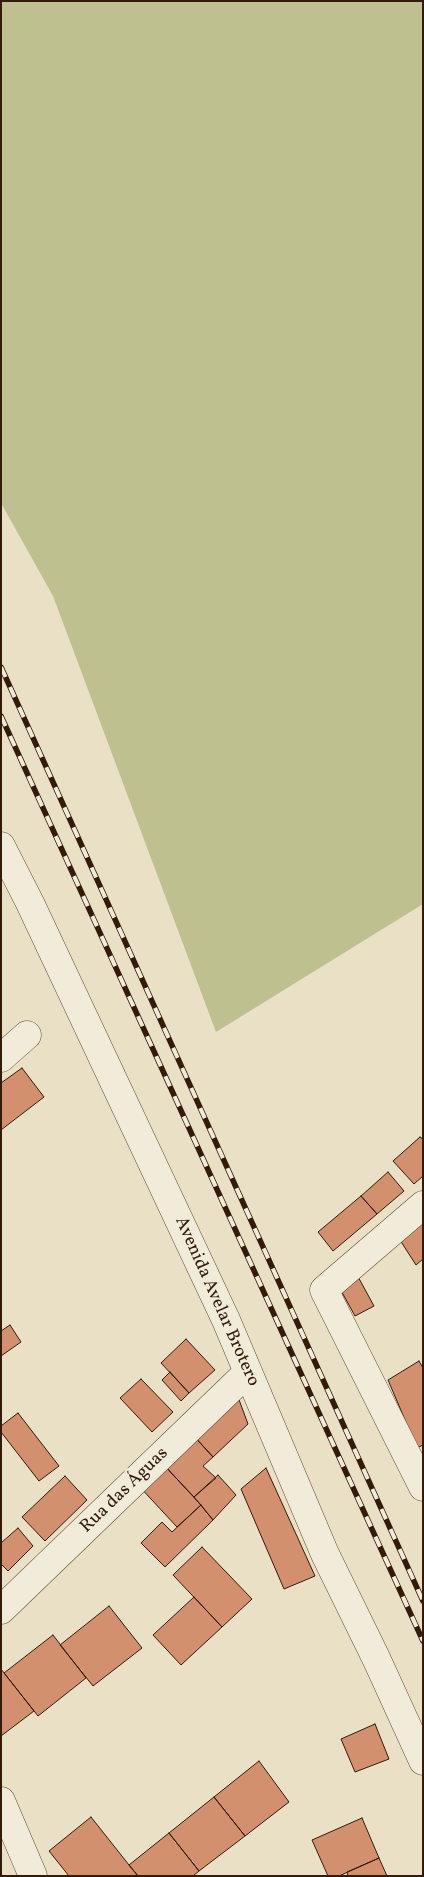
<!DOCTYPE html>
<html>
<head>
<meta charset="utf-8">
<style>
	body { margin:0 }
	#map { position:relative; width:424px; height:1877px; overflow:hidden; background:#eae0c5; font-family:Vollkorn,serif }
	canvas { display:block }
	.frame { position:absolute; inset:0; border:2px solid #331a09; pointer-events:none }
</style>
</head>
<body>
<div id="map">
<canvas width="424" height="1877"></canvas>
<div class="frame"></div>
</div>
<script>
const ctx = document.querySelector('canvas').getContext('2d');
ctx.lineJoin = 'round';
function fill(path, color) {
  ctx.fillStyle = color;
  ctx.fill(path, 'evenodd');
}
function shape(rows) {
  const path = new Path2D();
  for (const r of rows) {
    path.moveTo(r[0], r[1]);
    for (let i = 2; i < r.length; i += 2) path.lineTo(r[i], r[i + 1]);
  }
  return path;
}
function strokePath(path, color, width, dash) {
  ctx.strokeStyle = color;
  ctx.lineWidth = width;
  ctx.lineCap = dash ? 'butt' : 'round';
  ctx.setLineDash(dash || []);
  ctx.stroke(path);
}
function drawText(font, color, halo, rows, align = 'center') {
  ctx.font = font + ' Vollkorn,serif';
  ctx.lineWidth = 5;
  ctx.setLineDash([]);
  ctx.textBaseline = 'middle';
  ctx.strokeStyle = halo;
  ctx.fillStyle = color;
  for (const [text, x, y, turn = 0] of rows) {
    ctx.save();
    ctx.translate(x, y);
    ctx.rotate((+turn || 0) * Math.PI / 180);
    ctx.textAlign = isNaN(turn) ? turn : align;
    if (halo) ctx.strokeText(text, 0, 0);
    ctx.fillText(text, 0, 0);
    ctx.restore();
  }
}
fill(shape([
	[1,1,423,1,423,904,216,1032,53,596,1,503]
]), '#bec090');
const building = shape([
	[22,1068,44,1097,1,1130,1,1083,22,1068],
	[420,1137,423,1139,423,1176,414,1184,393,1161,420,1137],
	[388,1172,404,1191,377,1214,361,1196,388,1172],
	[361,1196,377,1214,333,1251,318,1232,361,1196],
	[423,1214,423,1259,416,1265,398,1237,423,1214],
	[356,1273,374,1306,355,1316,338,1285,356,1273],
	[10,1325,21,1342,1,1356,1,1331,10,1325],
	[186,1339,215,1370,189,1393,161,1363,186,1339],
	[419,1361,423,1368,423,1445,417,1448,388,1380,419,1361],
	[170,1372,189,1393,181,1401,162,1380,170,1372],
	[141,1379,173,1412,152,1432,120,1398,141,1379],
	[238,1397,248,1424,213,1457,192,1434,238,1397],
	[18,1413,59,1466,39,1481,1,1432,1,1426,18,1413],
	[192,1434,213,1457,203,1466,216,1478,194,1497,162,1463,192,1434],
	[162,1463,201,1505,177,1527,138,1485,162,1463],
	[266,1468,315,1576,284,1589,241,1489,266,1468],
	[218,1475,236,1495,213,1520,194,1497,218,1475],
	[65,1476,87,1500,45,1541,22,1517,65,1476],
	[201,1505,213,1520,165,1567,141,1543,162,1522,172,1532,201,1505],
	[18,1528,33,1546,8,1571,1,1564,1,1543,18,1528],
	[202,1547,252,1599,222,1627,173,1575,202,1547],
	[194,1597,222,1627,181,1665,153,1635,194,1597],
	[109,1606,142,1648,93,1686,60,1645,109,1606],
	[53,1635,86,1678,38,1716,4,1673,53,1635],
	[1,1669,34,1711,1,1736,1,1669],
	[375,1724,389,1759,355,1772,341,1739,375,1724],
	[259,1761,289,1802,245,1836,214,1797,259,1761],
	[214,1797,245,1836,199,1871,169,1833,214,1797],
	[91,1817,129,1865,138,1876,69,1876,49,1851,91,1817],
	[362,1818,379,1858,339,1876,328,1876,312,1840,362,1818],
	[169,1833,199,1871,193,1876,138,1876,129,1865,169,1833],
	[379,1858,387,1876,348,1876,347,1872,379,1858]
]);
fill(building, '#d2906e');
strokePath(building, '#331a09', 1);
const minor = shape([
	[1,846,30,903,226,1320,325,1554,376,1658,423,1761],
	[1,1058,27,1035],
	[423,1205,324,1290,423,1487],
	[1,1610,248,1372],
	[1,1801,33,1876]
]);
strokePath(minor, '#614c38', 29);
strokePath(minor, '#f1ebd9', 28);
const rail = shape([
	[1,667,423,1601],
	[1,716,423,1641]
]);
strokePath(rail, '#331a09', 5.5);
strokePath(rail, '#f1ebd9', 4, [11]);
drawText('18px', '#331a09', '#f1ebd9', [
	["Avenida Avelar Brotero",216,1302,66],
	["Rua das Águas",125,1491,-44]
]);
</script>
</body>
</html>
